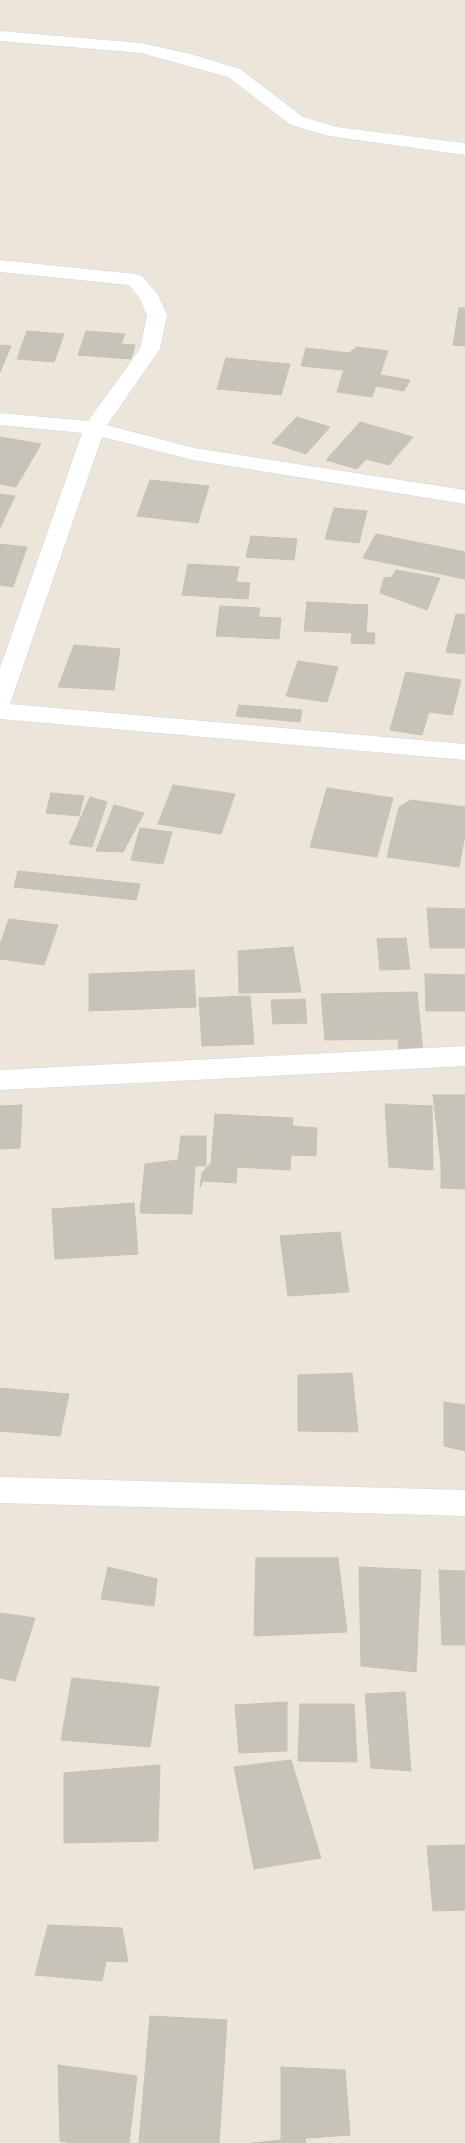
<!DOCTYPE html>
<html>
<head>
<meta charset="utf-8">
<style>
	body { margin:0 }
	canvas { display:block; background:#ece5da }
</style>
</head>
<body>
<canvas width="465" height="2143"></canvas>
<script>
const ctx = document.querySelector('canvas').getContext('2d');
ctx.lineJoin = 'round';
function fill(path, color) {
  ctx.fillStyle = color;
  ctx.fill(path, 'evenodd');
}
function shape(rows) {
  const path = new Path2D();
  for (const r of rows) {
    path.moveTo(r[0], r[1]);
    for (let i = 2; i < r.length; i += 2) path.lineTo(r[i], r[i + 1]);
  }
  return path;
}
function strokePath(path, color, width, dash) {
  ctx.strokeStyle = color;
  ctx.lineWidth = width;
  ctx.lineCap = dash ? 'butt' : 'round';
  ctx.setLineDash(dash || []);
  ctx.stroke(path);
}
const building = shape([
	[459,308,465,308,465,346,453,345,459,308],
	[27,331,64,334,54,362,17,359,27,331],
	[86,331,125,334,121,344,135,345,131,359,78,355,86,331],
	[0,345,11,346,0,372,0,345],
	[357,347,388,351,372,397,337,392,349,353,357,347],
	[306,348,349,353,343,370,301,366,306,348],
	[226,358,290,364,281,395,217,389,226,358],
	[381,375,410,380,404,391,376,386,381,375],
	[297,417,330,427,306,454,272,443,297,417],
	[360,422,413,437,389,465,366,459,357,469,326,460,360,422],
	[0,437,41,444,16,487,0,484,0,437],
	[150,480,209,486,198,523,137,516,150,480],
	[0,494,15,496,0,528,0,494],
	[334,508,367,511,359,543,325,539,334,508],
	[376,534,465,552,465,579,363,558,376,534],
	[251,536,297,539,294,560,246,557,251,536],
	[0,544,27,547,13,587,0,585,0,544],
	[188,564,239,567,236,582,250,583,248,599,182,595,188,564],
	[396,570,440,578,427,610,380,593,384,578,392,577,396,570],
	[307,602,368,605,366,633,375,633,374,644,351,643,352,633,304,631,307,602],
	[220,606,260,608,258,617,281,618,279,639,216,636,220,606],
	[456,614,465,615,465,654,446,652,456,614],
	[74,645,120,649,114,690,58,687,74,645],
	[298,661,338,667,327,702,286,696,298,661],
	[406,672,461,680,452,715,429,712,422,735,390,730,406,672],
	[239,705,302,710,300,722,236,716,239,705],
	[173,785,235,794,221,834,158,824,173,785],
	[327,788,393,798,377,857,310,847,327,788],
	[51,793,84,796,79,816,46,813,51,793],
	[90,797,107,802,92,847,69,844,90,797],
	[411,800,465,807,465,835,459,867,387,857,399,807,411,800],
	[114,805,144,813,123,852,96,851,114,805],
	[140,828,172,832,163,864,131,860,140,828],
	[18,871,140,884,136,900,14,887,18,871],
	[427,908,465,909,465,948,430,948,427,908],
	[9,919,58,925,44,965,0,959,0,945,9,919],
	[406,938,410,969,380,970,377,939,406,938],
	[293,947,301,992,239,993,238,951,293,947],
	[194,970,196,1007,89,1011,89,974,194,970],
	[425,974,465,975,465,1011,426,1011,425,974],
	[417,992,423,1052,399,1052,398,1039,325,1040,321,994,417,992],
	[250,996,254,1044,202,1046,199,998,250,996],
	[305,999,307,1023,273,1024,271,1000,305,999],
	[433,1095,465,1095,465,1189,441,1188,441,1164,433,1095],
	[385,1104,432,1106,433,1170,389,1167,385,1104],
	[22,1105,20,1148,0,1149,0,1106,22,1105],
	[215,1114,293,1118,292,1126,317,1128,316,1156,291,1155,290,1170,237,1167,236,1183,203,1181,200,1187,202,1173,211,1163,215,1114],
	[181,1136,206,1136,206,1166,195,1166,192,1214,140,1213,145,1164,178,1160,181,1136],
	[134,1203,138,1254,55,1259,52,1209,134,1203],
	[340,1232,349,1292,288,1296,280,1236,340,1232],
	[352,1373,358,1432,298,1431,298,1375,352,1373],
	[0,1388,69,1394,60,1436,0,1431,0,1388],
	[444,1402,465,1405,465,1451,444,1446,444,1402],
	[256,1558,338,1558,347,1632,254,1636,256,1558],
	[108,1567,157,1579,154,1606,101,1599,108,1567],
	[359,1567,421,1570,416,1672,361,1666,359,1567],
	[439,1570,465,1571,465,1645,442,1645,439,1570],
	[0,1613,35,1618,15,1681,0,1678,0,1613],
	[72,1678,159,1687,150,1747,61,1740,72,1678],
	[405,1692,411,1771,371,1768,365,1694,405,1692],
	[287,1702,287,1751,239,1753,235,1705,287,1702],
	[300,1704,354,1704,357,1762,298,1761,300,1704],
	[291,1760,321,1858,254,1869,234,1767,291,1760],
	[160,1765,158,1841,64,1843,64,1773,160,1765],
	[465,1845,465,1910,433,1911,427,1846,465,1845],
	[48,1925,122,1928,128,1962,106,1961,102,1981,35,1975,48,1925],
	[150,2016,227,2020,219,2143,139,2143,150,2016],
	[58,2065,137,2076,129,2143,72,2143,60,2141,58,2065],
	[281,2067,345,2070,350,2135,281,2140,281,2067],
	[305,2137,306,2143,253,2143,281,2140,305,2137]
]);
fill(building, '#c7c3b9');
strokePath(building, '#c8c1b4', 1);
const minor = shape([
	[0,31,141,43,191,54,240,69,303,117,337,127,465,143,465,155,329,136,291,125,228,77,141,53,0,41,0,31],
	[0,260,135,274,142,276,158,295,167,315,160,349,107,425,194,448,465,490,465,504,193,460,102,437,10,704,465,744,465,760,0,719,0,668,82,433,0,425,0,413,88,421,140,349,147,315,139,297,129,285,0,272,0,260],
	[465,1046,465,1066,0,1090,0,1070,465,1046],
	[0,1477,465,1490,465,1516,0,1503,0,1477]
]);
strokePath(minor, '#d0d3e3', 1);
fill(minor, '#fff');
</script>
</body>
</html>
